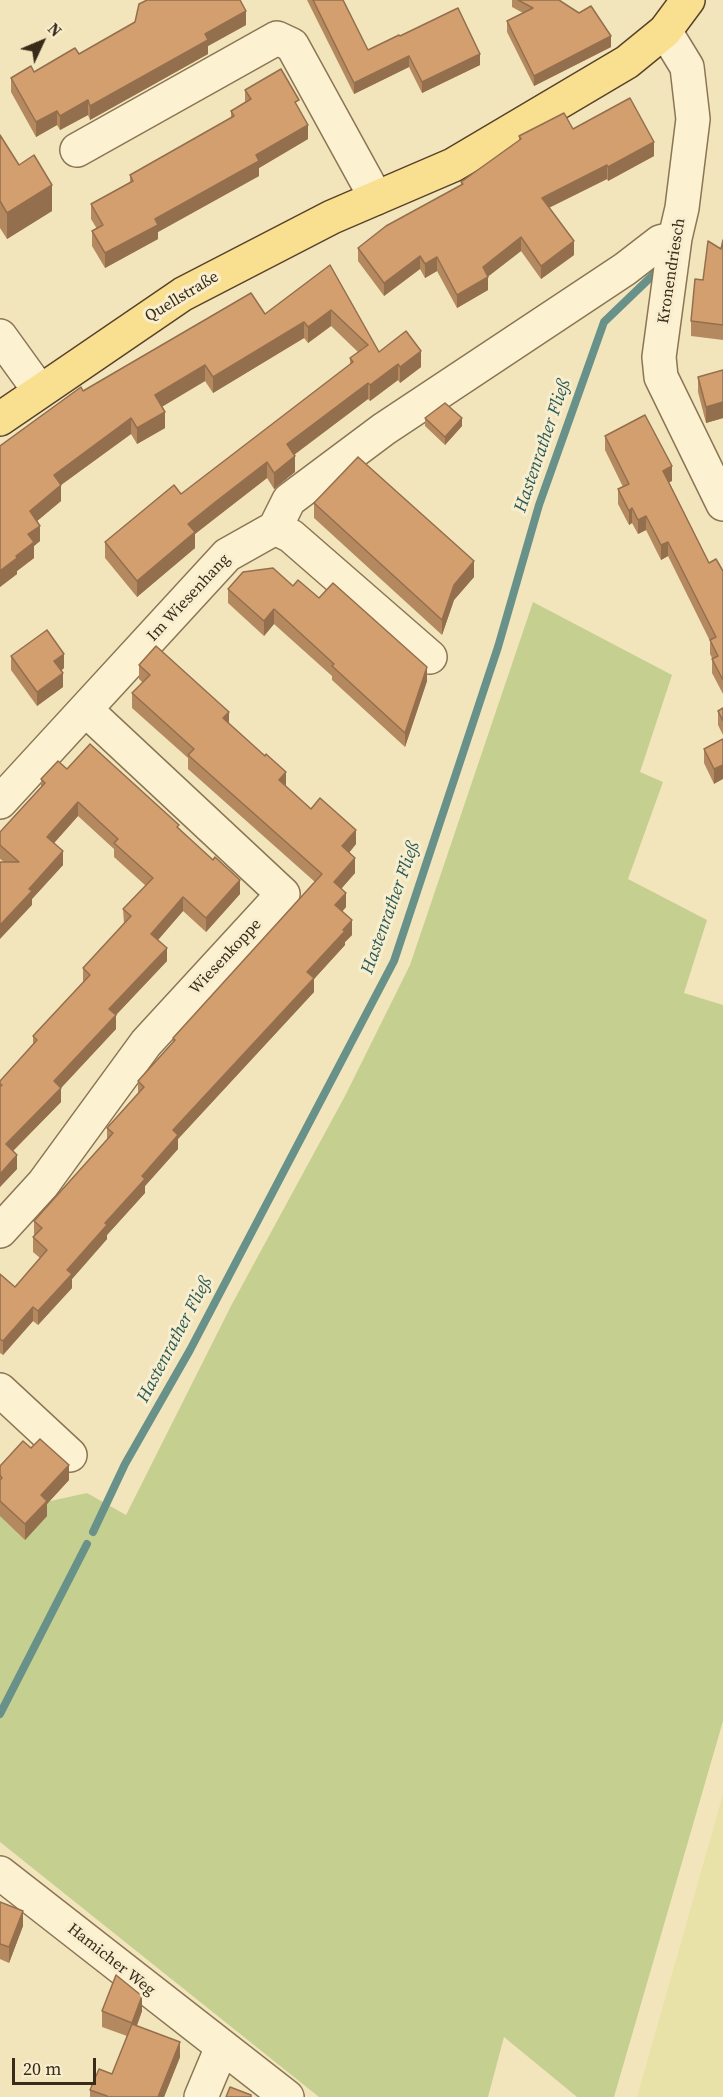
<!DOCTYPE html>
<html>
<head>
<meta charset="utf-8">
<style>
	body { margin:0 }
	#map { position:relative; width:723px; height:2097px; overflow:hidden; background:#f2e5bc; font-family:"Source Serif 4",serif }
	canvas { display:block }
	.north { position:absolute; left:12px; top:12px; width:60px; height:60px; -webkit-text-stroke:4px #f8eecd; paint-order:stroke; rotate:46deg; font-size:16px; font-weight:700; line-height:24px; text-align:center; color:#392b1a }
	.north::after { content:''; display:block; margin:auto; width:21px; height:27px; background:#392b1a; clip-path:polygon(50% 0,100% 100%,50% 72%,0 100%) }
	.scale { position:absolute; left:12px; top:2058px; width:84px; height:27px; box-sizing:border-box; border:3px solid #392b1a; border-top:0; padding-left:8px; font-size:18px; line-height:21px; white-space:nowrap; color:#392b1a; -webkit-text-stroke:4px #f8eecd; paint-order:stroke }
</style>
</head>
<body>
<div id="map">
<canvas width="723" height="2097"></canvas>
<div class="north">N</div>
<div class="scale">20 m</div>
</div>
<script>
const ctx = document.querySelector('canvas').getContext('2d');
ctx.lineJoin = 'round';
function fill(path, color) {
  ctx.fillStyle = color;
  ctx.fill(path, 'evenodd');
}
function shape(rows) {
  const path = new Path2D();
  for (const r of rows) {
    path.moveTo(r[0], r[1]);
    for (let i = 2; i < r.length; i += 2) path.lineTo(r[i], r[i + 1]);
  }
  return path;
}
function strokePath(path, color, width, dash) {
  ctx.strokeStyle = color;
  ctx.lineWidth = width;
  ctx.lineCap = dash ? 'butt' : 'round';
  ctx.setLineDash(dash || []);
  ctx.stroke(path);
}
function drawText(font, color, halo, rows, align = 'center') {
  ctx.font = font + ' "Source Serif 4",serif';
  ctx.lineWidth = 6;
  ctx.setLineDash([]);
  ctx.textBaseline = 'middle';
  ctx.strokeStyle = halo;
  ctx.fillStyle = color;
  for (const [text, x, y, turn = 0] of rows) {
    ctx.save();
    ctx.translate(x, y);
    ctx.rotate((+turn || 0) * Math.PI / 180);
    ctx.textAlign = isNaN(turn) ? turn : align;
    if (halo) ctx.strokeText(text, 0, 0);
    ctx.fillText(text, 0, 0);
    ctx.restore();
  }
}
fill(shape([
	[723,1794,723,2097,637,2097]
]), '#e8e2a9');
fill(shape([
	[533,602,672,675,640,772,663,782,628,879,707,920,684,993,723,1005,723,1721,614,2097,577,2097,504,2037,488,2097,319,2097,0,1842,0,1512,87,1493,126,1515,232,1304,345,1096,410,965]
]), '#c5d090');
strokePath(shape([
	[93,1532,125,1464,190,1350,394,961,498,647,539,505,604,322,655,273],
	[0,1714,87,1544]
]), '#679189', 8);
const minor = shape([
	[665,31,687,67,693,119,682,208,675,238,659,357,661,377,723,504],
	[77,150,277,38,292,45,376,198],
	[0,336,39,390],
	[275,528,289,500,384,429,625,269,660,242,675,238],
	[0,802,227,555,275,528,291,536,430,657],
	[0,1231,43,1184,146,1043,283,894,86,710],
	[0,1390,70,1455],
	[0,1873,287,2097],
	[201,2097,222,2047]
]);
const major = shape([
	[0,419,183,294,332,217,453,165,627,62,665,31,688,0]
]);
strokePath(minor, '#8b7554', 36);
strokePath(major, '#584229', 36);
strokePath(minor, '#fcf1d0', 33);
strokePath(major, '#f9df90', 33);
fill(shape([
	[307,0,343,0,368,50,400,36,480,65,422,93,409,67,354,94],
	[512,0,559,0,611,47,534,86,507,32,507,21,523,13,512,7],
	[246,25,208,46,208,54,90,120,88,115,60,130,57,125,36,137,11,92,11,78,34,72,79,54],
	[245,90,299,108,308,139,259,168,259,176,158,232,158,239,105,268,92,246,92,231,97,229,91,219,91,204,130,182,130,175,231,118,231,111,245,102],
	[573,129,654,156,608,181,607,179,549,208,574,255,541,279,521,251,488,276,488,290,457,308,437,271,425,278,420,269,384,296,358,261,358,248,461,185,461,182,519,141,519,136],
	[0,135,19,165,52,211,7,239,0,228],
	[723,240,723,340,691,336,691,321,703,280,721,249],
	[330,265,379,352,421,367,400,383,398,380,370,401,368,399,294,455,295,472,274,489,267,478,214,519,195,534,195,548,137,597,105,558,105,542,181,494,350,365,350,358,358,352,331,326,308,343,304,338,213,393,205,381,161,407,165,428,137,444,131,434,61,485,61,501,37,521,40,541,34,546,34,558,17,571,17,574,0,587,0,446,83,391,265,314],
	[723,370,723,418,706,423,698,392,698,377],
	[425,418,462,426,445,445,425,426],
	[605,436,672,481,669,482,709,563,723,571,723,694,712,673,712,658,710,654,710,641,668,556,661,560,646,530,638,534,632,523,629,525,618,504,618,489,623,487,605,450],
	[314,503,474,577,454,600,442,635,314,518],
	[293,586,319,598,427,681,405,747,332,680,332,676,274,624,264,636,228,603,228,589],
	[11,656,64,668,61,671,63,687,37,706,11,670],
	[139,665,229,723,286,787,311,809,356,844,349,853,355,873,341,889,346,907,342,912,352,935,345,942,345,945,314,979,314,992,178,1139,178,1149,145,1186,145,1193,107,1235,107,1239,72,1279,72,1288,38,1325,33,1321,3,1355,0,1353,0,1274,15,1287,40,1258,33,1252,33,1237,34,1236,34,1221,107,1140,107,1128,138,1093,138,1081,173,1042,173,1038,315,882,188,769,188,758,132,708,132,693,143,683,139,679],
	[723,708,723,735,718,725,718,711],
	[723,739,714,784,704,763,704,749],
	[67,769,179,828,240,894,206,932,183,911,158,940,167,961,116,1015,116,1029,61,1088,61,1102,13,1151,17,1169,0,1187,0,1081,33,1045,33,1036,83,982,83,968,124,924,123,909,146,886,114,857,114,849,78,816,54,843,63,865,32,899,32,905,4,862,0,859,0,832,41,787,41,779],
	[31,1448,69,1480,47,1504,47,1516,25,1540,0,1516,0,1466],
	[0,1902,23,1926,9,1963,0,1959],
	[102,2011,142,2011,137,2026,180,2057,164,2097,90,2097,90,2090,112,2074,127,2036,102,2027]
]), '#b5895f');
fill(shape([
	[246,11,246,25,208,46,208,54,90,120,90,106,205,34],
	[611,36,611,47,534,86,534,76],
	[480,54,480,65,422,93,422,82],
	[409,56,409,67,354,94,354,83],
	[88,100,88,115,60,130,60,116],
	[57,111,57,125,36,137,36,122],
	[308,125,308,139,259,168,259,176,158,232,158,239,105,268,105,253,155,219,256,155],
	[654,142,654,156,608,181,608,167],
	[607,165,607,179,542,211,542,198],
	[52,185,52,211,7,239,7,213],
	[521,237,521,251,485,279,488,277,488,290,457,308,457,295,483,267],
	[574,241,574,255,541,279,541,266],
	[420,256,420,269,384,296,384,283],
	[437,257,437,271,425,278,425,264],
	[331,310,331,326,308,343,308,327],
	[304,322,304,338,213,393,213,377],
	[421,351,421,367,400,383,400,367],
	[398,364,398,380,370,401,370,385],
	[205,365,205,381,155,411,155,395],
	[368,383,368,399,287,460,287,444],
	[723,402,723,418,706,423,706,407],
	[165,412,165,428,137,444,137,428],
	[131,418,131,434,61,485,61,501,30,527,30,511,54,475],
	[462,418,462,426,445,445,445,437],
	[295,456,295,472,274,489,274,473],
	[267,462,267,478,195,534,195,548,137,597,137,581,188,524],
	[672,466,672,481,663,485,663,471],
	[632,508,632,523,629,525,629,511],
	[646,516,646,530,638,534,638,520],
	[40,526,40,541,34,546,34,558,17,571,17,574,0,587,0,571,16,556,28,534],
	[668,542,668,556,661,560,661,545],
	[474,561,474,577,454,600,442,635,442,620,454,585],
	[274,609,274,624,264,636,264,621],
	[64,654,64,668,54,675,54,661],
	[427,667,427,681,405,747,405,733],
	[63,673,63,687,37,706,37,692],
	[229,712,229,726,223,718],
	[723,765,723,779,714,784,714,769],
	[286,772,286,786,279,780],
	[78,802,78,816,47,851,47,837],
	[356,830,356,844,342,861,342,846],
	[63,851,63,865,32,899,32,905,0,939,0,925,29,889],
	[355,858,355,873,334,897,334,882],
	[240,880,240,894,206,932,206,918],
	[346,893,346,907,335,919,335,905],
	[183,897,183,911,151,948,151,934],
	[352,920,352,935,345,942,345,945,314,979,314,992,178,1139,178,1149,145,1186,145,1193,107,1235,107,1239,72,1279,72,1288,38,1325,38,1311,67,1270,105,1223,142,1176,173,1130],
	[167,948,167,961,116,1015,116,1029,61,1088,61,1102,6,1158,6,1144,109,1009],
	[17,1155,17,1169,0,1187,0,1174],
	[33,1307,33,1321,3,1355,3,1341],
	[69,1465,69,1480,47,1504,47,1516,25,1540,25,1524,41,1495],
	[23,1911,23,1926,9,1963,9,1947],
	[142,1996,142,2011,132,2038,132,2023],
	[180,2042,180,2057,164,2097,158,2097]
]), '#946f4e');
const building = shape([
	[147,0,240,0,246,11,205,34,208,40,90,106,88,100,60,116,57,111,36,122,11,78,31,66,34,72,75,48,79,54,135,22,139,4,147,0],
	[313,0,343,0,368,50,399,35,400,36,458,8,480,54,422,82,409,56,354,83,313,0],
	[518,0,559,0,579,13,591,6,611,36,534,76,507,21,533,8,518,0],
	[281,69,299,100,295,102,308,125,256,155,259,161,155,219,158,225,105,253,92,231,103,225,91,204,133,181,130,175,234,116,231,111,251,99,245,90,281,69],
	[630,98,654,142,608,167,607,165,542,198,574,241,541,266,521,237,483,267,488,277,457,295,437,257,425,264,420,256,384,283,358,248,386,226,463,184,461,182,521,139,519,136,564,113,573,129,630,98],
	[0,135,19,165,34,155,52,185,7,213,0,201,0,135],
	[723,240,723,325,691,321,695,279,703,280,708,241,721,249,723,240],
	[330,265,379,352,406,331,421,351,400,367,398,364,370,385,368,383,287,444,295,456,274,473,267,462,214,503,188,524,195,532,137,581,105,542,174,485,181,494,353,362,350,358,368,345,331,310,308,327,304,322,213,377,205,365,155,395,165,412,137,428,131,418,54,475,61,485,30,511,40,526,28,534,34,542,16,556,17,558,0,571,0,446,81,387,83,391,251,293,265,314,330,265],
	[723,370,723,402,706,407,698,377,723,370],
	[445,403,462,418,445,437,425,418,445,403],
	[645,415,672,466,663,471,709,563,716,559,723,571,723,680,712,659,718,656,710,640,716,637,668,542,661,545,646,516,638,520,632,508,629,511,618,489,629,484,605,436,645,415],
	[358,457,474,561,454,585,442,620,314,503,358,457],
	[273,568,293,586,298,580,319,598,333,583,427,667,405,733,332,666,334,664,274,609,264,621,228,589,243,572,273,568],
	[47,630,64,654,54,661,63,673,37,692,11,656,47,630],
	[156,646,229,712,223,718,265,756,266,754,286,772,279,780,311,809,320,798,356,830,342,846,355,858,334,882,346,893,335,905,352,920,343,930,345,931,307,972,314,978,173,1130,178,1135,142,1176,145,1179,105,1223,107,1225,67,1270,72,1274,38,1311,33,1307,3,1341,0,1339,0,1274,15,1287,47,1250,33,1237,42,1228,34,1221,113,1133,107,1128,144,1087,138,1081,175,1040,173,1038,322,874,188,755,194,749,132,693,150,675,139,665,156,646],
	[723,708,723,721,718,711,723,708],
	[723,739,723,765,714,769,704,749,723,739],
	[90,744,179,825,177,827,213,860,215,857,240,880,206,918,183,897,151,934,167,948,109,1009,116,1015,54,1081,61,1088,6,1144,17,1155,0,1174,0,1087,2,1085,0,1084,0,1081,37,1040,33,1036,90,975,83,968,131,916,123,909,153,878,114,843,118,839,78,802,47,837,63,851,29,889,32,891,0,925,0,862,19,862,0,845,0,832,45,783,41,779,58,761,67,769,90,744],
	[40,1439,69,1465,41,1495,47,1501,25,1524,0,1501,0,1480,2,1478,0,1475,0,1466,23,1441,31,1448,40,1439],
	[0,1902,23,1911,9,1947,0,1944,0,1902],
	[116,1975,142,1996,132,2023,102,2011,116,1975],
	[132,2024,180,2042,158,2097,107,2097,107,2096,90,2090,99,2069,112,2074,132,2024],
	[230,2087,251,2095,251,2097,226,2097,230,2087]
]);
fill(building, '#d39f6f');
strokePath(building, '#946f4e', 1.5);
drawText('16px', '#392b1a', '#f8eecd', [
	["Kronendriesch",672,271,-81],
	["Quellstraße",182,297,-31],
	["Im Wiesenhang",189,598,-47],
	["Wiesenkoppe",226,957,-47],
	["Hamicher Weg",111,1960,38]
]);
drawText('italic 18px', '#285a5a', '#f8eecd', [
	["Hastenrather Fließ",543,446,-71],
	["Hastenrather Fließ",391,908,-70],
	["Hastenrather Fließ",175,1340,-62]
]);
</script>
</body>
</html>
